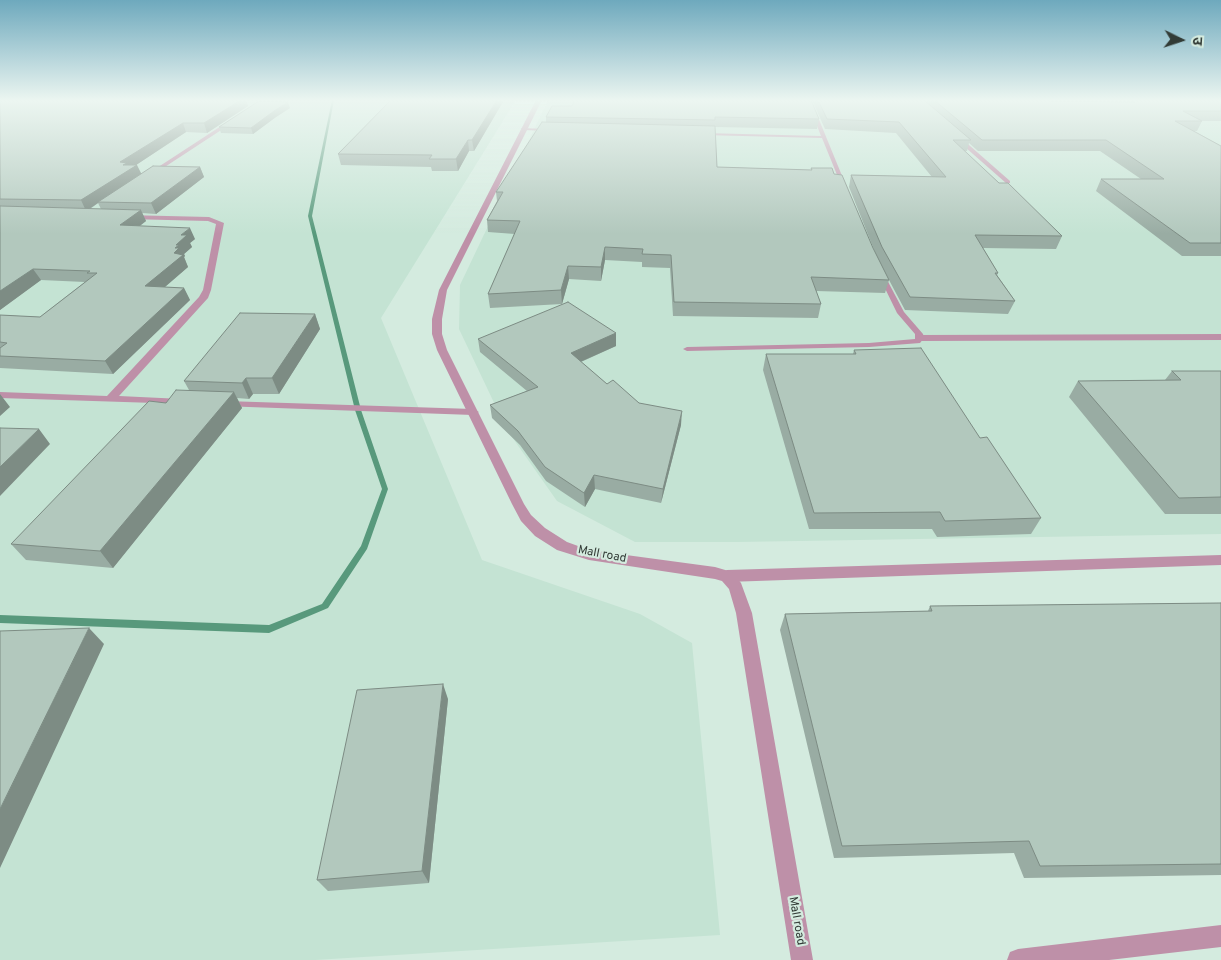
<!DOCTYPE html>
<html>
<head>
<meta charset="utf-8">
<style>
	body { margin:0 }
	#map { position:relative; width:1221px; height:960px; overflow:hidden; background:#d4ebdf; font-family:Overpass,"Noto Sans Devanagari",sans-serif }
	canvas { display:block }
	.north { position:absolute; left:1156px; top:15px; width:50px; height:50px; -webkit-text-stroke:4px #d4ebdf; paint-order:stroke; rotate:94deg; font-size:14px; font-weight:700; line-height:20px; text-align:center; color:#323b36 }
	.north::after { content:''; display:block; margin:auto; width:18px; height:22px; background:#323b36; clip-path:polygon(50% 0,100% 100%,50% 72%,0 100%) }
</style>
</head>
<body>
<div id="map">
<canvas width="1221" height="960"></canvas>
<div class="north">उ</div>
</div>
<script>
const ctx = document.querySelector('canvas').getContext('2d');
ctx.lineJoin = 'round';
function fill(path, color) {
  ctx.fillStyle = color;
  ctx.fill(path, 'evenodd');
}
function shape(rows) {
  const path = new Path2D();
  for (const r of rows) {
    path.moveTo(r[0], r[1]);
    for (let i = 2; i < r.length; i += 2) path.lineTo(r[i], r[i + 1]);
  }
  return path;
}
function strokePath(path, color, width, dash) {
  ctx.strokeStyle = color;
  ctx.lineWidth = width;
  ctx.lineCap = dash ? 'butt' : 'round';
  ctx.setLineDash(dash || []);
  ctx.stroke(path);
}
function drawText(font, color, halo, rows, align = 'center') {
  ctx.font = font + ' Overpass,sans-serif';
  ctx.lineWidth = 4.5;
  ctx.setLineDash([]);
  ctx.textBaseline = 'middle';
  ctx.strokeStyle = halo;
  ctx.fillStyle = color;
  for (const [text, x, y, turn = 0] of rows) {
    ctx.save();
    ctx.translate(x, y);
    ctx.rotate((+turn || 0) * Math.PI / 180);
    ctx.textAlign = isNaN(turn) ? turn : align;
    if (halo) ctx.strokeText(text, 0, 0);
    ctx.fillText(text, 0, 0);
    ctx.restore();
  }
}
fill(shape([
	[0,100,516,100,381,318,482,560,640,614,692,643,720,935,315,960,0,960],
	[548,100,1221,100,1221,534,738,542,635,542,557,501,507,430,459,329,460,285]
]), '#c4e3d3');
fill(shape([
	[332,100,334,100,312,216,361,410,388,489,367,549,328,608,269,633,0,623,0,615,269,625,322,604,361,546,382,489,355,410,308,216,332,100]
]), '#58997c');
fill(shape([
	[807,100,811,100,847,188,842,187,822,138,703,135,701,134,703,133,821,136,807,100],
	[521,128,549,129,551,130,549,131,523,130,521,128],
	[957,138,961,138,1010,181,1010,183,1006,183,957,140,957,138],
	[882,274,885,276,904,312,923,334,924,338,920,343,869,347,687,351,683,349,687,347,869,343,915,339,915,334,897,313,879,276,882,274]
]), '#be90a8');
fill(shape([
	[261,100,267,100,151,176,146,175,261,100],
	[125,215,209,217,224,223,211,290,208,298,119,396,182,399,186,400,188,402,186,404,0,398,0,392,107,396,199,297,203,290,216,224,208,221,128,219,124,217,125,215],
	[1221,334,1221,340,920,341,915,338,920,335,1221,334],
	[225,401,473,409,479,412,473,415,221,406,219,404,221,402,225,401],
	[1221,555,1221,565,727,582,722,580,720,576,722,572,727,570,1221,555]
]), '#be90a8');
fill(shape([
	[536,100,542,100,447,290,442,319,442,334,447,350,524,504,531,515,545,528,567,542,589,550,715,567,732,572,741,583,752,613,813,960,791,960,736,613,729,589,722,581,715,579,589,560,557,550,535,536,521,521,512,504,437,350,432,334,432,319,439,290,536,100],
	[1221,925,1221,947,1109,960,1007,960,1010,952,1018,949,1221,925]
]), '#be90a8');
fill(shape([
	[0,100,246,100,248,106,207,133,186,132,136,165,141,174,200,167,204,177,156,214,142,213,146,221,140,226,195,239,190,243,192,247,184,254,185,256,184,257,188,267,165,287,184,288,190,300,113,374,0,368,0,315,40,317,85,282,41,280,0,310],
	[98,203,101,209,90,209],
	[504,100,474,151,469,151,458,171,432,171,431,167,341,165,338,154],
	[812,100,1047,100,1049,101,1112,102,1108,100,1221,100,1221,121,1202,121,1197,131,1194,131,1221,146,1221,256,1182,256,1096,191,1101,179,1141,179,1100,151,978,151,969,143,967,151,964,151,999,183,1062,236,1056,249,983,248,998,273,997,275,1015,301,1008,314,905,310,889,280,885,293,816,291,821,304,818,318,673,316,670,268,642,267,642,262,605,260,601,281,569,279,562,304,490,308,488,294,515,234,488,232,487,220,497,201,496,192,546,122,546,117,552,106,819,119,817,129,715,127,717,167,811,170,811,168,834,174,877,257,849,187,851,175,932,177,896,133,825,129],
	[290,108,276,117,253,134,221,133,219,127],
	[315,314,320,329,279,394,253,394,249,399,237,398,242,408,113,568,26,560,11,544,189,390,184,381],
	[616,333,616,346,581,362,607,384,639,403,681,425,661,503,595,489,585,507,546,481,520,445,492,418,490,405,527,391,480,352,478,339],
	[854,350,980,438,1041,518,1031,534,937,537,932,529,809,529,763,370,766,354,853,354],
	[1172,371,1221,371,1221,514,1165,514,1069,397,1078,381,1165,380],
	[1221,603,1221,875,1024,878,1014,853,834,858,780,630,785,614,928,611,930,606],
	[448,699,429,883,328,891,317,880]
]), '#99aca3');
fill(shape([
	[241,100,246,100,248,106,207,133,204,123],
	[497,100,504,100,474,151,472,140],
	[288,102,290,108,276,117,253,134,251,128,274,111],
	[183,123,186,132,130,169,137,165,142,175,98,202,98,203,86,211,81,200,120,162],
	[468,140,469,151,458,171,456,159],
	[200,167,204,177,156,214,151,203],
	[141,210,146,221,126,236,120,225],
	[190,228,195,239,190,243,192,247,184,254,185,256,184,257,188,267,152,298,145,286,176,245,181,235],
	[605,247,605,260,601,281,601,267],
	[568,266,569,279,562,304,561,290],
	[33,269,41,280,0,310,0,291],
	[184,288,190,300,113,374,105,361],
	[315,314,320,329,279,394,272,378],
	[616,333,616,346,571,366,571,353],
	[246,378,253,394,249,399,242,383],
	[234,392,242,408,113,568,100,551],
	[0,394,10,407,0,416],
	[682,411,681,425,661,503,663,489],
	[39,429,50,444,0,496,0,467],
	[594,475,595,489,585,507,584,493],
	[89,628,104,644,0,868,0,809],
	[443,684,448,699,429,883,422,871]
]), '#7d8c84');
const building = shape([
	[0,100,241,100,204,123,183,123,120,162,127,163,123,165,137,165,81,200,0,199,0,100],
	[391,100,497,100,472,140,468,140,456,159,429,159,432,155,338,154,391,100],
	[575,100,811,100,819,119,715,117,715,120,546,117,552,106,572,106,575,100],
	[818,100,924,100,971,140,953,140,999,183,1008,183,1062,236,975,235,998,273,995,273,1015,301,910,297,882,247,851,175,946,177,899,122,827,119,818,100],
	[934,100,1047,100,1049,101,1135,102,1132,100,1221,100,1221,111,1183,111,1202,121,1175,121,1221,146,1221,243,1190,243,1101,179,1164,179,1106,140,982,140,934,100],
	[259,101,288,102,274,111,251,128,219,127,259,101],
	[542,122,715,126,717,167,812,170,811,168,832,168,834,174,842,175,873,248,889,280,811,277,821,304,674,302,671,255,642,254,643,249,605,247,601,267,568,266,561,290,488,294,520,221,487,220,503,192,496,192,542,122],
	[153,166,200,167,151,203,98,202,153,166],
	[0,206,141,210,120,225,190,228,181,235,187,235,176,245,179,245,175,248,179,248,174,253,183,255,145,286,184,288,105,361,0,356,0,348,7,343,0,342,0,315,40,317,97,273,87,273,90,271,33,269,0,291,0,206],
	[568,302,616,333,571,353,607,384,613,380,639,403,682,411,663,489,594,475,584,493,545,467,518,431,490,405,538,387,478,339,568,302],
	[240,313,315,314,272,378,246,378,242,383,184,381,240,313],
	[921,348,980,438,987,437,1041,518,945,521,940,512,814,513,766,354,856,354,854,350,921,348],
	[1172,371,1221,371,1221,497,1179,498,1078,381,1181,380,1172,371],
	[176,390,234,392,100,551,11,544,149,401,166,403,176,390],
	[0,428,39,429,0,467,0,428],
	[1221,603,1221,864,1040,866,1029,841,842,846,785,614,932,611,930,606,1221,603],
	[89,628,0,809,0,631,89,628],
	[443,684,422,871,317,880,357,690,443,684]
]);
fill(building, '#b2c8bd');
strokePath(building, '#7d8c84', 1);
const sky = ctx.createLinearGradient(0, 0, 0, 234);
sky.addColorStop(0, '#6ea9bd');
sky.addColorStop(0.43, '#ecf6f1');
sky.addColorStop(1, '#ecf6f100');
ctx.fillStyle = sky;
ctx.fillRect(0, 0, 1221, 234);
drawText('12px', '#323b36', '#d4ebdf', [
	["Mall road",602,555,11],
	["Mall road",796,921,80]
]);
</script>
</body>
</html>
